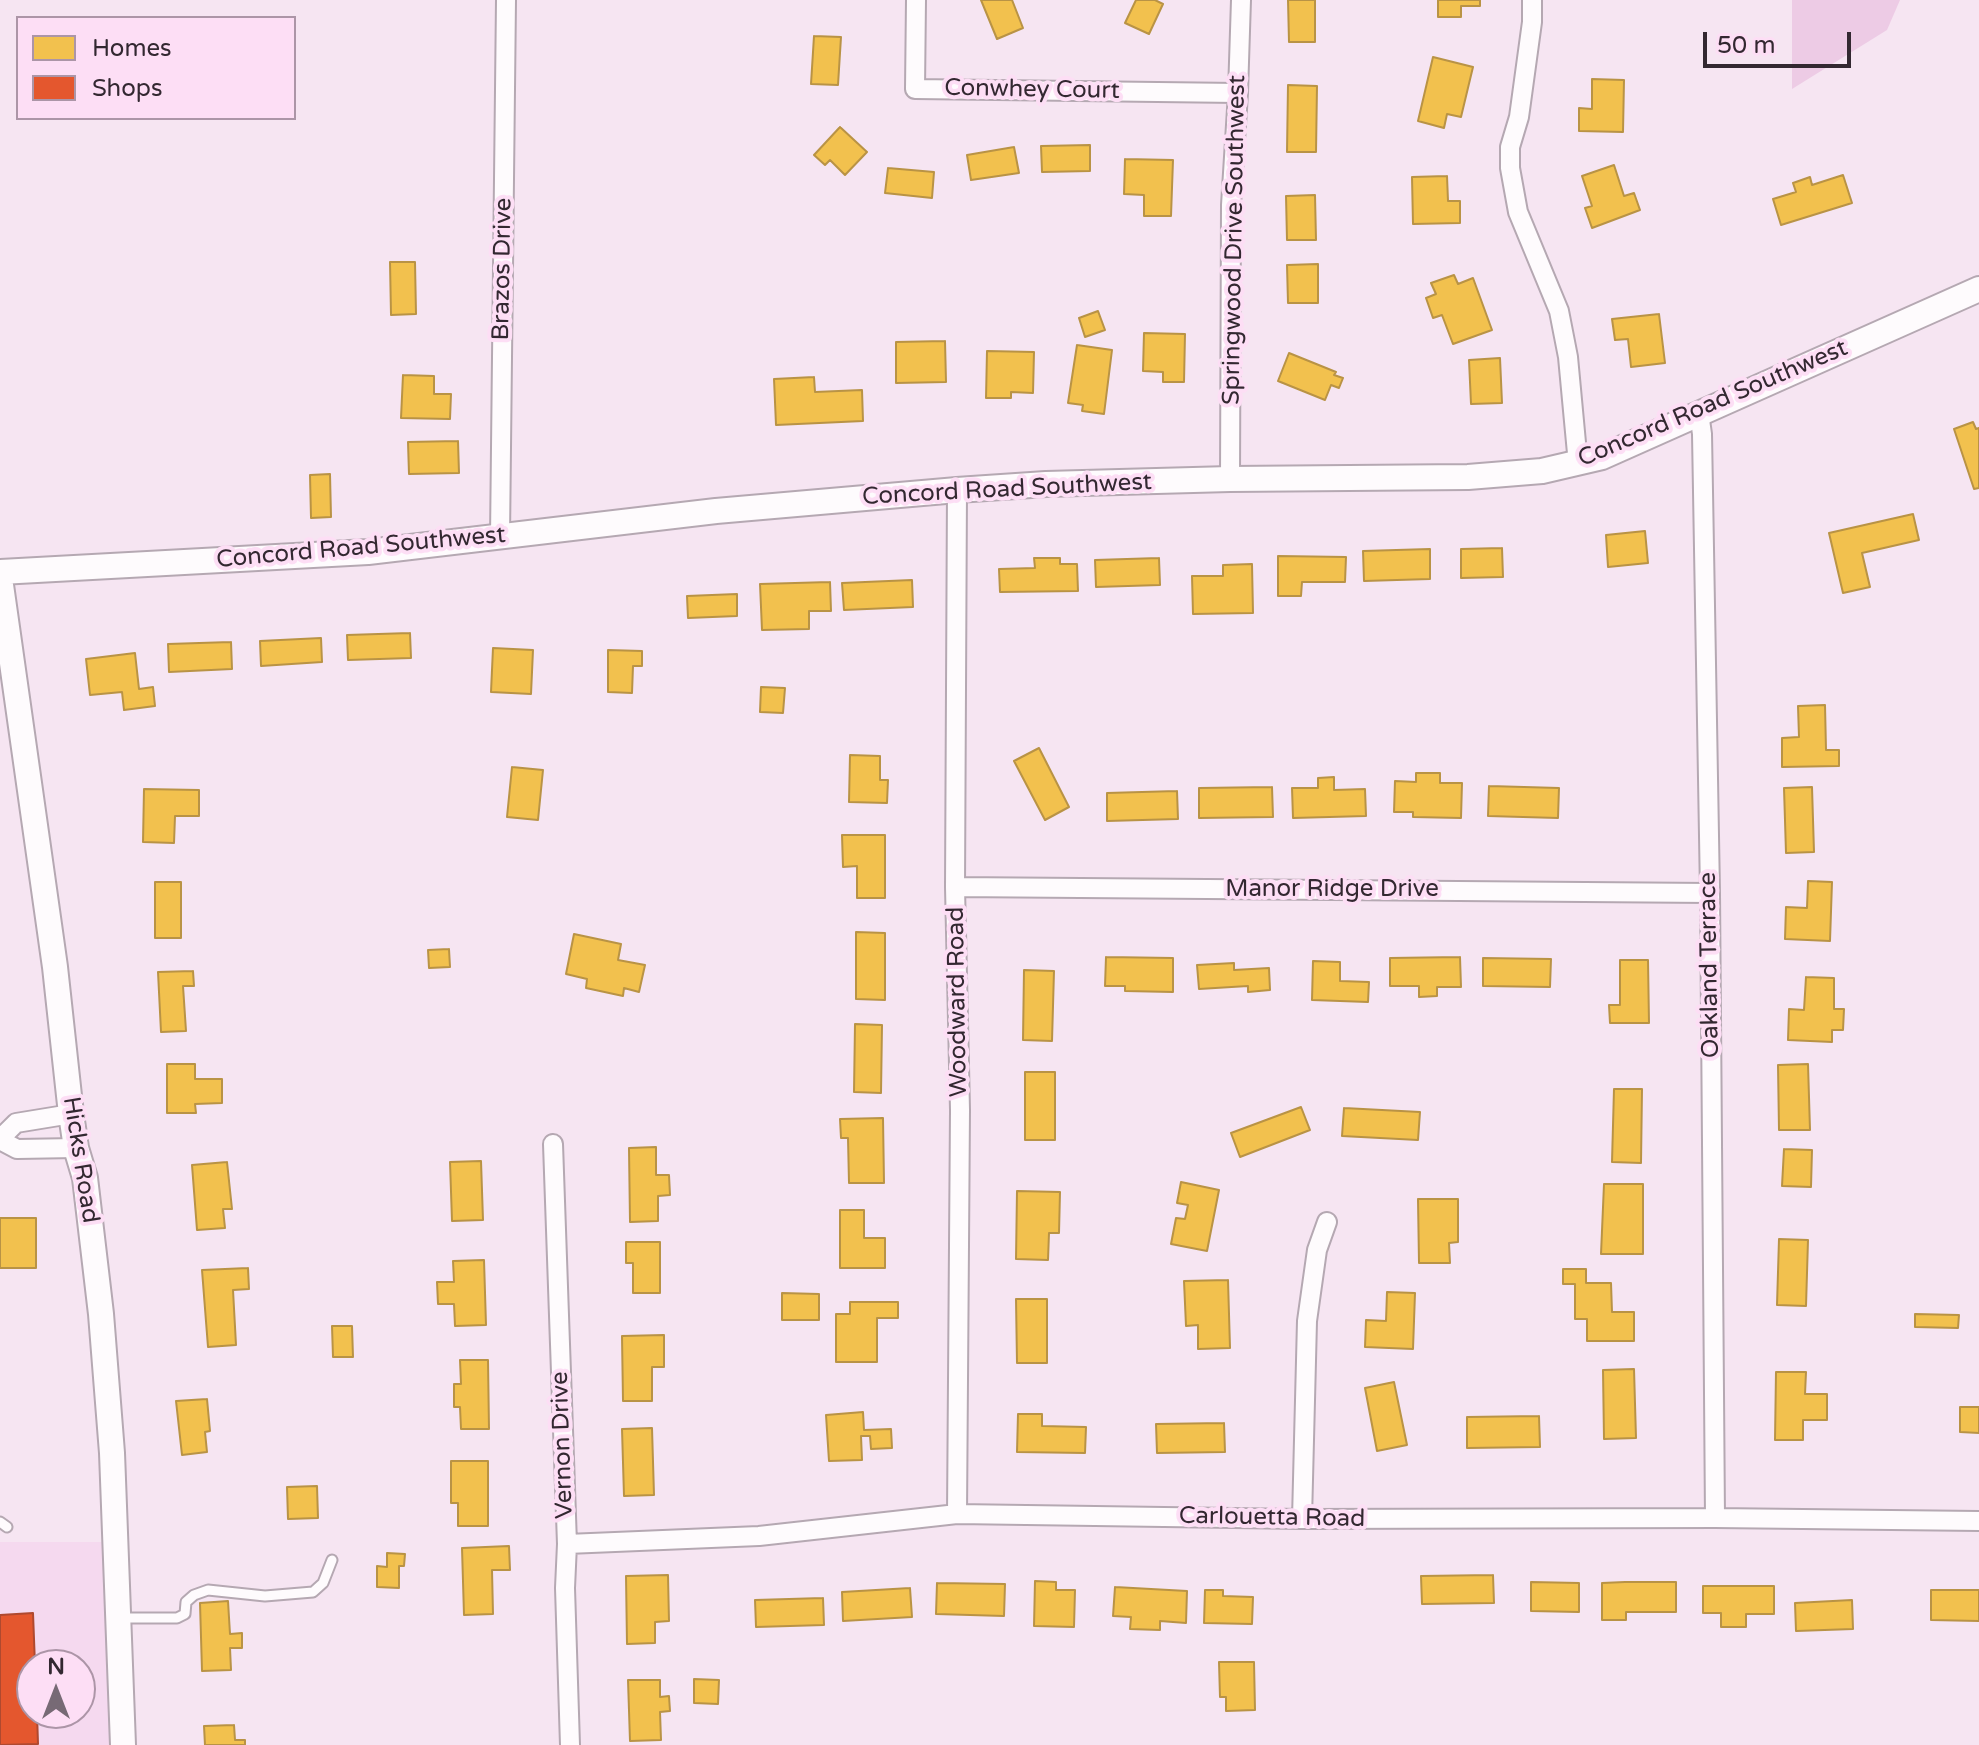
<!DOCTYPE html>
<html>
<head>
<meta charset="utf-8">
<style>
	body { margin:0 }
	#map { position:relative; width:1979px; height:1745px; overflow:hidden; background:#f6e5f2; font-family:"Varela Round",sans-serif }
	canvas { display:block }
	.legend { position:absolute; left:16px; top:16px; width:280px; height:104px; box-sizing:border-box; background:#fddef5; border:2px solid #ac95a7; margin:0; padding:10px 14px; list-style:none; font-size:24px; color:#332831 }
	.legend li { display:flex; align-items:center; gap:16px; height:40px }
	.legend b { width:40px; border:2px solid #ac95a7 }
	.north { position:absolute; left:16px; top:1649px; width:80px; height:80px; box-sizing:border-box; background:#fddef5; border:2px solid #ac95a7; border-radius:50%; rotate:0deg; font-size:22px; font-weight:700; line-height:32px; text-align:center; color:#332831 }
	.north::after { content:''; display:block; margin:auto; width:28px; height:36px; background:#776a75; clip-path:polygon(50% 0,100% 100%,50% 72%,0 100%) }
	.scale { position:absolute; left:1703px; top:32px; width:148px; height:36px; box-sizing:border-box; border:4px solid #332831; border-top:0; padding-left:10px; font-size:24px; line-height:28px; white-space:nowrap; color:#332831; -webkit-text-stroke:6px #fddef5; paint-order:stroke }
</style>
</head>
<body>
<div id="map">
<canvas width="1979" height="1745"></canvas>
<ul class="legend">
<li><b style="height:22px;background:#f2c14e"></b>Homes</li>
<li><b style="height:22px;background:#e4572e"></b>Shops</li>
</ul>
<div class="north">N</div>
<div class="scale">50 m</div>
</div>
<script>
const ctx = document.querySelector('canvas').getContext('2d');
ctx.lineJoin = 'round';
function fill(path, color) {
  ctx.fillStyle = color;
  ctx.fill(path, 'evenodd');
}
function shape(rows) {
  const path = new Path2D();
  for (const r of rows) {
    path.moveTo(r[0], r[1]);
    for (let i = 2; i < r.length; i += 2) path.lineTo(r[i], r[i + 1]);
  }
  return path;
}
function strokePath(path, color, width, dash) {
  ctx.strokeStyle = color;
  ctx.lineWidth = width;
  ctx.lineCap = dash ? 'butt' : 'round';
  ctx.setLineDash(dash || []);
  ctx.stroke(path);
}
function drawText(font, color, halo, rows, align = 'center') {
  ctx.font = font + ' "Varela Round",sans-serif';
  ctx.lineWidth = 8;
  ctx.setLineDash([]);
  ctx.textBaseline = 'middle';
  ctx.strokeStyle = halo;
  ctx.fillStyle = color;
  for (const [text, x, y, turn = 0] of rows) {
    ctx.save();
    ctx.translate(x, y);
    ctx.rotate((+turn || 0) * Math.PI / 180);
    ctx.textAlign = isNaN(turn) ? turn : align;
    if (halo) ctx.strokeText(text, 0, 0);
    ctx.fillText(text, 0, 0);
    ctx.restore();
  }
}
fill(shape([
	[0,1542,123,1542,124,1745,0,1745],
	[32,1665,80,1665,80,1713,32,1713]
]), '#f5d9ef');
fill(shape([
	[1792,0,1900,0,1887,30,1792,89]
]), '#edcbe5');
const homes = shape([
	[981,0,1012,0,1023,28,997,39,981,0],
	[1136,0,1155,0,1163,4,1149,34,1125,23,1136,0],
	[1288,0,1315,0,1315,42,1289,42,1288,0],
	[1438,0,1480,0,1480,6,1461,6,1461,17,1438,17,1438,0],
	[814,36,841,37,838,85,811,84,814,36],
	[1433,57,1473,67,1461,117,1447,114,1444,128,1418,121,1433,57],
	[1592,79,1624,80,1623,132,1579,131,1579,108,1592,109,1592,79],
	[1288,85,1317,86,1316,152,1287,152,1288,85],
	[840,127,867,152,845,175,830,160,825,165,814,155,840,127],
	[1090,145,1090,171,1042,172,1041,146,1090,145],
	[1014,147,1019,173,971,180,967,155,1014,147],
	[1125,159,1173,160,1171,216,1144,216,1144,195,1124,194,1125,159],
	[1614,165,1624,196,1634,193,1640,210,1592,228,1585,208,1592,206,1582,176,1614,165],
	[888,168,934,172,932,198,885,193,888,168],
	[1843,175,1852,203,1781,225,1773,199,1796,192,1793,183,1810,177,1812,185,1843,175],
	[1447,176,1448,201,1460,201,1460,223,1413,224,1412,177,1447,176],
	[1315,195,1316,240,1287,240,1286,196,1315,195],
	[390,262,415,262,416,314,391,315,390,262],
	[1318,264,1318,303,1288,303,1287,265,1318,264],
	[1454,275,1458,284,1473,278,1492,330,1453,344,1442,315,1433,318,1426,298,1436,294,1431,283,1454,275],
	[1098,311,1105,330,1085,337,1079,318,1098,311],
	[1659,314,1665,363,1631,367,1628,339,1615,340,1612,319,1659,314],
	[1144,333,1185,334,1184,382,1163,382,1163,372,1143,371,1144,333],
	[945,341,946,382,896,383,896,342,945,341],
	[1077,345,1112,350,1104,414,1082,411,1083,405,1068,403,1077,345],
	[987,351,1034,352,1033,393,1011,392,1011,398,986,398,987,351],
	[1289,353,1336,372,1334,375,1343,378,1339,388,1331,385,1325,400,1278,381,1289,353],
	[1500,358,1502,403,1471,404,1469,360,1500,358],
	[403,375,434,376,434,394,451,394,450,419,401,418,403,375],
	[814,377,815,392,862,390,863,421,776,425,774,379,814,377],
	[1973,422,1976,429,1979,428,1979,488,1974,489,1954,429,1973,422],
	[458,441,459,473,409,474,408,442,458,441],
	[330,474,331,517,311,518,310,475,330,474],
	[1913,514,1919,540,1862,553,1870,587,1843,593,1829,533,1913,514],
	[1645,531,1648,563,1608,567,1606,535,1645,531],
	[1502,548,1503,577,1461,578,1461,549,1502,548],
	[1430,549,1430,579,1364,581,1363,551,1430,549],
	[1278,556,1346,557,1345,582,1302,582,1301,596,1278,596,1278,556],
	[1034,558,1060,558,1060,564,1077,564,1078,591,1000,592,999,569,1035,568,1034,558],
	[1159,558,1160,585,1096,587,1095,560,1159,558],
	[1252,564,1253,613,1193,614,1192,576,1223,576,1223,565,1252,564],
	[912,580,913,607,844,610,842,583,912,580],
	[830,582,831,611,809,611,809,629,762,630,760,584,830,582],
	[737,594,737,616,688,618,687,596,737,594],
	[410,633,411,658,348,660,347,635,410,633],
	[321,638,322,662,261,666,260,641,321,638],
	[231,642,232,669,169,672,168,644,231,642],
	[493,648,533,650,531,694,491,692,493,648],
	[608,650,642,651,642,666,633,666,632,693,608,692,608,650],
	[135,653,139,689,153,687,155,706,124,710,122,692,90,695,86,659,135,653],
	[761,687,785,688,783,713,760,712,761,687],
	[1825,705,1826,750,1839,750,1839,766,1782,767,1782,738,1799,737,1798,706,1825,705],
	[1039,748,1069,807,1045,820,1014,761,1039,748],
	[850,755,880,756,880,780,888,780,887,803,849,802,850,755],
	[512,767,543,770,538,820,507,817,512,767],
	[1416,773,1440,773,1440,783,1462,783,1461,818,1413,817,1413,812,1394,812,1395,781,1416,782,1416,773],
	[1334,777,1334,790,1365,789,1366,816,1293,818,1292,788,1318,788,1318,778,1334,777],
	[1489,786,1559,788,1558,818,1488,816,1489,786],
	[1272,787,1273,817,1199,818,1199,788,1272,787],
	[1812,787,1814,852,1786,853,1784,788,1812,787],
	[144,789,199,790,199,816,175,816,174,843,143,842,144,789],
	[1177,791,1178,819,1107,821,1107,793,1177,791],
	[842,835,885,835,885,898,857,898,857,866,843,867,842,835],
	[1808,881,1832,882,1830,941,1785,939,1786,907,1807,908,1808,881],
	[155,882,181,882,181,938,155,938,155,882],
	[856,932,885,933,885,1000,856,999,856,932],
	[574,934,621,944,618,960,645,965,639,992,624,988,623,996,586,988,587,979,566,974,574,934],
	[449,949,450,967,429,968,428,950,449,949],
	[1106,957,1173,958,1173,992,1125,991,1125,986,1105,986,1106,957],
	[1460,957,1461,987,1437,987,1437,996,1419,997,1419,986,1390,986,1390,958,1460,957],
	[1483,958,1551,959,1550,987,1483,986,1483,958],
	[1620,960,1648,960,1649,1023,1610,1023,1609,1005,1620,1005,1620,960],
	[1313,961,1340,962,1340,981,1369,982,1368,1002,1312,1000,1313,961],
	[1234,963,1234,970,1269,968,1270,990,1248,992,1248,986,1199,989,1197,965,1234,963],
	[1024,970,1054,971,1052,1041,1023,1040,1024,970],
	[193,971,194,986,183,986,186,1031,161,1032,158,972,193,971],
	[1806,977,1834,978,1834,1009,1844,1009,1843,1030,1832,1030,1832,1042,1788,1040,1789,1009,1804,1010,1806,977],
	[855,1024,882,1025,881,1093,854,1092,855,1024],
	[167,1064,195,1064,195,1079,222,1079,222,1103,195,1104,196,1113,167,1113,167,1064],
	[1808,1064,1810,1130,1779,1130,1778,1065,1808,1064],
	[1025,1072,1055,1072,1055,1140,1025,1140,1025,1072],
	[1614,1089,1642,1089,1641,1163,1612,1162,1614,1089],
	[1301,1107,1310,1130,1240,1157,1231,1133,1301,1107],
	[1344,1108,1420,1112,1418,1140,1342,1136,1344,1108],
	[883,1118,884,1183,849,1183,848,1138,841,1138,840,1119,883,1118],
	[656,1147,656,1175,669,1175,670,1195,658,1196,658,1221,630,1222,629,1148,656,1147],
	[1784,1149,1812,1150,1811,1187,1782,1186,1784,1149],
	[481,1161,483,1220,452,1221,450,1162,481,1161],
	[227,1162,232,1209,223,1209,225,1228,197,1230,192,1165,227,1162],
	[1181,1182,1219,1190,1207,1251,1171,1244,1176,1218,1185,1219,1188,1205,1177,1203,1181,1182],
	[1604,1184,1643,1184,1643,1254,1601,1254,1604,1184],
	[1017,1191,1060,1192,1059,1233,1049,1233,1048,1260,1016,1259,1017,1191],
	[1418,1199,1458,1199,1458,1242,1449,1243,1450,1263,1419,1263,1418,1199],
	[840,1210,864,1210,864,1238,885,1238,885,1268,840,1268,840,1210],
	[0,1218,36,1218,36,1268,0,1268,0,1218],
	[1779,1239,1808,1240,1806,1306,1777,1305,1779,1239],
	[626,1242,660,1242,660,1293,633,1293,633,1263,626,1263,626,1242],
	[484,1260,486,1325,455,1326,454,1304,438,1304,437,1282,454,1282,453,1261,484,1260],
	[248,1268,249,1289,233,1290,236,1345,208,1347,202,1270,248,1268],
	[1563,1269,1586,1269,1586,1283,1611,1283,1612,1312,1634,1312,1634,1341,1587,1341,1587,1319,1575,1319,1575,1284,1563,1284,1563,1269],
	[1228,1280,1230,1348,1198,1349,1198,1325,1186,1326,1184,1281,1228,1280],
	[1387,1292,1415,1293,1413,1349,1365,1347,1366,1320,1386,1321,1387,1292],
	[782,1293,819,1294,819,1320,782,1320,782,1293],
	[1016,1299,1047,1299,1047,1363,1017,1363,1016,1299],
	[850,1302,898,1302,898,1318,877,1318,877,1362,836,1362,836,1314,850,1314,850,1302],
	[1915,1314,1959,1315,1958,1328,1915,1327,1915,1314],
	[332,1326,352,1326,353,1357,333,1357,332,1326],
	[664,1335,664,1367,652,1367,652,1401,623,1401,622,1336,664,1335],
	[460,1360,488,1360,489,1429,461,1429,460,1407,454,1407,454,1384,461,1384,460,1360],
	[1634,1369,1636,1438,1604,1439,1603,1370,1634,1369],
	[1776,1372,1806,1372,1805,1394,1827,1394,1827,1420,1803,1420,1803,1440,1775,1440,1776,1372],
	[1394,1382,1407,1445,1377,1451,1365,1388,1394,1382],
	[207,1399,210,1431,205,1432,207,1452,182,1455,176,1401,207,1399],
	[1960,1407,1979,1407,1979,1433,1960,1432,1960,1407],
	[863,1412,864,1430,891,1429,892,1448,871,1449,870,1436,861,1436,862,1460,829,1461,826,1415,863,1412],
	[1018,1414,1042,1414,1042,1426,1086,1427,1085,1453,1017,1452,1018,1414],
	[1539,1416,1540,1447,1467,1448,1467,1417,1539,1416],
	[1224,1423,1225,1452,1157,1453,1156,1424,1224,1423],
	[652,1428,654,1495,624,1496,622,1429,652,1428],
	[451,1461,488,1461,488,1526,458,1526,458,1503,451,1503,451,1461],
	[317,1486,318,1518,288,1519,287,1487,317,1486],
	[509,1546,510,1570,492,1570,493,1614,464,1615,462,1548,509,1546],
	[387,1553,405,1554,404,1566,399,1566,399,1588,377,1587,377,1566,387,1567,387,1553],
	[668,1575,669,1621,655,1622,655,1643,627,1644,626,1576,668,1575],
	[1493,1575,1494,1603,1422,1604,1421,1576,1493,1575],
	[1035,1581,1056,1582,1056,1590,1075,1590,1074,1627,1034,1626,1035,1581],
	[1531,1582,1579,1583,1579,1612,1531,1611,1531,1582],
	[1625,1582,1676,1582,1676,1612,1626,1612,1626,1620,1602,1620,1602,1583,1625,1582],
	[937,1583,1005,1584,1004,1616,936,1614,937,1583],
	[1703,1586,1774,1586,1774,1614,1746,1614,1746,1627,1721,1627,1721,1613,1703,1613,1703,1586],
	[1115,1587,1187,1591,1186,1623,1160,1621,1160,1630,1130,1629,1131,1617,1113,1616,1115,1587],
	[910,1588,912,1617,843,1621,842,1592,910,1588],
	[1205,1590,1223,1590,1223,1596,1253,1597,1252,1624,1204,1623,1205,1590],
	[1931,1590,1979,1590,1979,1621,1931,1620,1931,1590],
	[823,1598,824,1625,756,1627,755,1600,823,1598],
	[1852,1600,1853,1629,1796,1631,1795,1603,1852,1600],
	[228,1601,230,1634,242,1633,242,1648,230,1648,231,1670,202,1671,200,1603,228,1601],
	[1219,1662,1254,1662,1255,1710,1226,1711,1226,1697,1220,1697,1219,1662],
	[694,1679,719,1680,718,1704,694,1703,694,1679],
	[628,1680,660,1680,660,1697,669,1696,670,1711,660,1712,661,1740,630,1741,628,1680],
	[234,1725,235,1740,245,1740,245,1745,205,1745,204,1726,234,1725]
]);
fill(homes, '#f2c14e');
strokePath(homes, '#b99345', 2);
const shops = shape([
	[33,1613,35,1665,32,1665,32,1713,37,1713,38,1744,0,1745,0,1615,33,1613]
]);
fill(shops, '#e4572e');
strokePath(shops, '#af492f', 2);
const service = shape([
	[0,1522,7,1527],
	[118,1618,177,1618,185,1614,186,1602,194,1595,208,1590,265,1596,313,1592,323,1583,332,1560]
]);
const minor = shape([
	[916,0,915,89,1238,93],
	[1532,0,1532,22,1519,117,1510,147,1510,168,1518,212,1559,311,1568,357,1578,464],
	[1699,413,1702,434,1710,893,1715,1518],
	[1230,479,1231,205,1238,93,1241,0],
	[500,537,506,0],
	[955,887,1710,893],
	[0,1139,16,1123,71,1114],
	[0,1140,17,1149,76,1148],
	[553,1144,567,1544,565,1588,570,1745],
	[957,1514,960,1110,955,887,957,490],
	[1302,1519,1307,1321,1317,1250,1327,1222],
	[567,1544,759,1536,957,1514,1302,1519,1715,1518,1979,1521]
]);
const tertiary = shape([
	[0,572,368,552,716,511,957,490,1046,484,1230,479,1468,477,1542,471,1602,457,1979,289],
	[0,578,55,967,71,1114,76,1148,85,1178,101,1314,112,1453,123,1745]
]);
strokePath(service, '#b5a8b2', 13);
strokePath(minor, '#b5a8b2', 22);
strokePath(tertiary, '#b5a8b2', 28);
strokePath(service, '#fefbfd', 9);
strokePath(minor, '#fefbfd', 18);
strokePath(tertiary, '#fefbfd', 24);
drawText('24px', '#332831', '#fddef5', [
	["Conwhey Court",1032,90,1],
	["Springwood Drive Southwest",1235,240,-89],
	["Brazos Drive",503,269,-89],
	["Concord Road Southwest",1713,404,-23],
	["Concord Road Southwest",1007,490,-3],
	["Concord Road Southwest",361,548,-5],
	["Manor Ridge Drive",1332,890],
	["Oakland Terrace",1710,965,-91],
	["Woodward Road",958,1002,-91],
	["Hicks Road",80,1160,81],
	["Vernon Drive",563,1445,-92],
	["Carlouetta Road",1272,1518,1]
]);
</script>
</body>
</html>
